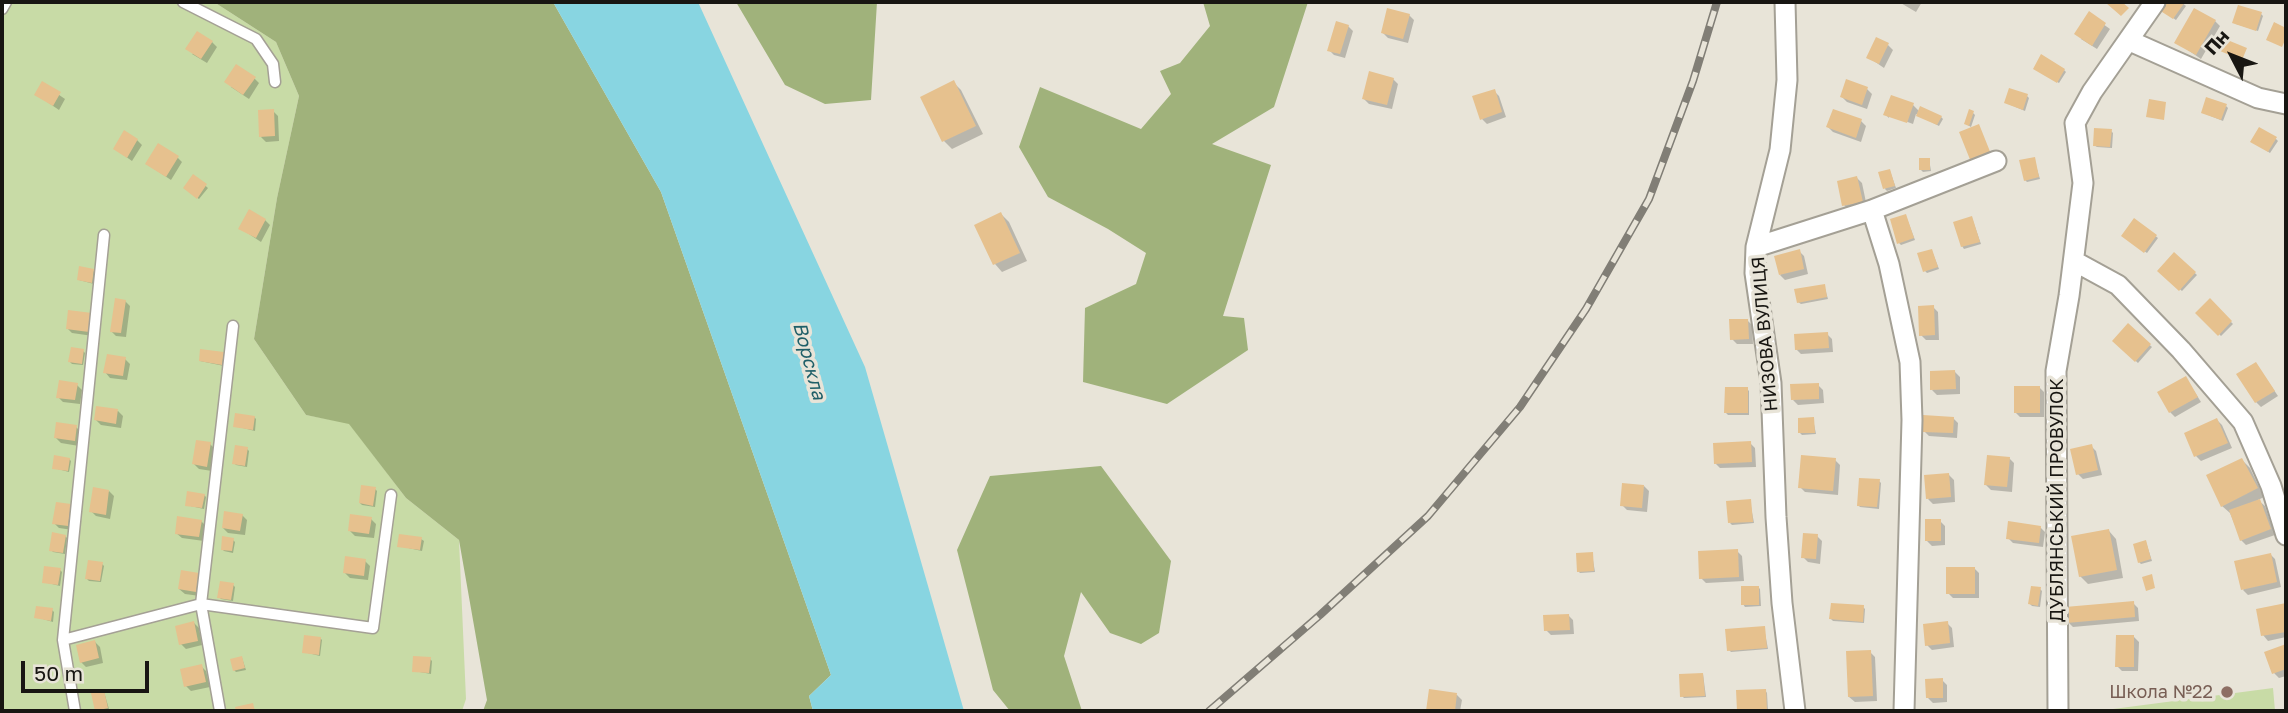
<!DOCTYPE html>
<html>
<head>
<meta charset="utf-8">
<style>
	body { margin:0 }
	#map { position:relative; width:2288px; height:713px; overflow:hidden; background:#e8e4d8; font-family:"Golos Text",sans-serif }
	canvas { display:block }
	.frame { position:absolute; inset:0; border:4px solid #181612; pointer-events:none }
	.north { position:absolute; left:2197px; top:21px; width:70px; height:70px; -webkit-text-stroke:5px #e8e4d8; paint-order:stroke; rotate:312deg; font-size:19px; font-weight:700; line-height:28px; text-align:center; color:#181612 }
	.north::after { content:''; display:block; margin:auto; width:24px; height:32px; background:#181612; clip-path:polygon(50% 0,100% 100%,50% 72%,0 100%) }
	.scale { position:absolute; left:21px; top:661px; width:128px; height:32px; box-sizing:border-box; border:4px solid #181612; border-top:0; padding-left:9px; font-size:21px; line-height:24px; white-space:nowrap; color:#181612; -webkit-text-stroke:5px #e8e4d8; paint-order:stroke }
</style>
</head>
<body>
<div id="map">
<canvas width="2288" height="713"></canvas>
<div class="frame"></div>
<div class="north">Пн</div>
<div class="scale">50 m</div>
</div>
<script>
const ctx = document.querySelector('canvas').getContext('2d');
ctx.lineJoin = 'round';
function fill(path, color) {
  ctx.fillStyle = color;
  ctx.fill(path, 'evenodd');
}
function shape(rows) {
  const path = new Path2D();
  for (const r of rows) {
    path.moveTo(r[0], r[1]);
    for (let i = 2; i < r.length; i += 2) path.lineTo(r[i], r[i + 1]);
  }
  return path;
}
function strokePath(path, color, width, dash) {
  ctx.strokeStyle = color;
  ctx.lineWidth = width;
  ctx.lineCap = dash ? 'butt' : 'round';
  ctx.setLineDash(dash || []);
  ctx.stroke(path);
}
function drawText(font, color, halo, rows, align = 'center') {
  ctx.font = font + ' "Golos Text",sans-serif';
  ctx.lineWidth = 7;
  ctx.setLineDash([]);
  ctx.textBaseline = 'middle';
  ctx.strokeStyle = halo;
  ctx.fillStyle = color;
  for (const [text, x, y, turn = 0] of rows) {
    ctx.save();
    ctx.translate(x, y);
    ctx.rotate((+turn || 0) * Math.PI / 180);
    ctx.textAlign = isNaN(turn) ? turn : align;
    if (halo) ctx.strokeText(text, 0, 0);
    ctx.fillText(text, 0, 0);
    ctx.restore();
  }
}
fill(shape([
	[2,2,214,2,276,42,299,96,277,198,254,339,306,415,349,423,406,498,459,540,466,699,462,711,2,711],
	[2273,688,2275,711,2098,711]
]), '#c8dba6');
fill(shape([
	[214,2,553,2,661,192,831,675,809,696,813,711,483,711,487,700,459,540,406,498,349,424,306,415,254,339,277,198,299,96,276,42],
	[736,2,877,2,871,100,825,104,785,85],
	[1203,2,1308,2,1274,107,1212,144,1271,165,1223,316,1244,318,1248,350,1167,404,1083,382,1085,308,1136,284,1146,253,1108,229,1048,197,1019,147,1040,87,1141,129,1171,94,1160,71,1180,63,1210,26],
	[1101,466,1171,561,1159,633,1141,644,1110,633,1081,592,1064,656,1082,711,1010,711,993,690,957,550,990,476]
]), '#a0b27b');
fill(shape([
	[553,2,698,2,865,367,964,711,813,711,809,696,831,675,661,192]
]), '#88d5e1');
fill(shape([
	[1899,2,1922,2,1916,12],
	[2167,2,2181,2,2186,6,2176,20,2161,10],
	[2089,14,2110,29,2097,49,2081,39],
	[2261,14,2263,16,2258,31,2236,24],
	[1409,15,1414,20,1408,43,1388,38,1383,33],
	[2215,21,2220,26,2201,59,2176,42],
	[1348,26,1353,31,1345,58,1334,55,1329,50],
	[212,42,217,47,207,63,192,54],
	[1888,45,1893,50,1884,68,1868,57],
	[2037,70,2064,70,2066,72,2059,83],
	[254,78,259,83,249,99,231,87],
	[1393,79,1398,84,1392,109,1369,104,1364,99],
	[953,82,961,90,983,134,952,149,944,141,922,98],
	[43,84,65,99,59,110,37,95],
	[1867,89,1872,94,1867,109,1847,102,1842,97],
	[1494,91,1499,96,1506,117,1487,124,1482,119],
	[2027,96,2029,98,2025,111,2006,103],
	[1913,105,1920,112,1941,117,1943,119,1939,126,1916,114,1913,124,1889,115,1889,118,1886,115],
	[2226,106,2228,108,2223,121,2203,113],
	[273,111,278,116,279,141,266,142,261,137],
	[1973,113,1975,115,1971,127,1966,124],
	[1861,121,1866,126,1861,142,1833,132,1828,127],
	[2111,131,2113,133,2112,148,2097,147,2094,145],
	[2276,139,2278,141,2270,153,2255,143],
	[137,140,142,145,132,161,115,149],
	[177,157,182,162,171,180,147,164],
	[1929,159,1931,171,1923,172,1921,170],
	[2034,159,2040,179,2027,182,2025,180],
	[1890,171,1896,188,1887,191,1885,189],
	[194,176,208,188,199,199,187,190],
	[1857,178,1862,183,1867,207,1849,210,1844,205],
	[1001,214,1009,222,1027,261,1002,272,995,264,977,226],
	[1906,216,1915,240,1901,245,1899,243],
	[1972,218,1981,244,1964,249,1962,246],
	[265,220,270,225,261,242,240,228],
	[2135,220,2158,238,2147,253,2123,236],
	[1799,251,1804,256,1808,274,1785,280,1780,275],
	[1932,251,1939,269,1927,273,1925,271],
	[2174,254,2197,275,2182,291,2159,271],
	[94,271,96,273,94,284,79,280],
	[1824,285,1828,299,1801,304,1798,302],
	[125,301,130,306,126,337,116,336,111,331],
	[2210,301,2233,324,2221,336,2198,313],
	[1933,307,1938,312,1939,340,1926,340,1921,335],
	[91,315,93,336,72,333,67,328],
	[1747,320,1752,325,1753,344,1737,344,1732,339],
	[2128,326,2152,347,2138,363,2114,341],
	[1827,334,1832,339,1833,352,1801,354,1796,349],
	[83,351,85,353,83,365,72,364,70,362],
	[223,354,225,356,224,366,200,361],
	[125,359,130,364,127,380,110,378,105,372],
	[2256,364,2278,396,2261,407,2256,402],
	[1955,372,1960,377,1960,394,1937,395,1932,390],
	[2186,378,2201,402,2175,417,2170,412],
	[77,385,82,390,80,404,63,402,58,397],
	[1818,385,1823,390,1824,403,1798,405,1793,400],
	[2039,387,2044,392,2044,417,2020,417,2015,412],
	[1747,389,1749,391,1749,415,1728,415,1726,413],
	[118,411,123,416,121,428,101,425,96,420],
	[254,417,256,419,255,431,235,426],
	[1953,418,1958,423,1957,438,1929,436,1924,431],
	[1813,419,1816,434,1802,435,1800,433],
	[2217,420,2222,425,2232,448,2201,461,2196,456,2186,433],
	[76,427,81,432,79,446,61,443,56,438],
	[1750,443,1755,448,1756,467,1720,468,1715,463],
	[210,444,215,449,212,471,199,469,194,464],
	[2091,446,2096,451,2102,475,2083,479,2078,474],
	[247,449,249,451,247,467,236,465,234,463],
	[2009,458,2014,463,2012,492,1991,490,1986,485],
	[69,459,71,461,69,472,54,468],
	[1835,460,1840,465,1838,495,1805,492,1800,487],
	[2242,460,2250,468,2264,497,2258,500,2265,506,2275,535,2246,545,2241,540,2230,513,2222,506],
	[1949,475,1954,480,1955,502,1933,504,1928,499],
	[1879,481,1881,483,1879,509,1860,507,1858,505],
	[1644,486,1649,491,1647,512,1627,510,1622,505],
	[375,489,377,491,375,507,362,505,360,503],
	[109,491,114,496,110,519,96,516,91,511],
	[204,495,206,497,204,509,186,505],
	[1750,501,1754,523,1732,525,1730,523],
	[71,506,76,511,73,530,59,528,54,523],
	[242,515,247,520,245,535,228,533,223,528],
	[371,519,376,524,374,538,355,536,350,531],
	[201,521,206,526,204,541,182,538,176,533],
	[1940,521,1945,526,1945,545,1932,546,1927,541],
	[2040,527,2045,532,2043,547,2013,543,2008,538],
	[2109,531,2116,539,2123,578,2088,584,2080,576],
	[65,536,67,538,65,554,53,552,51,550],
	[1817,536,1822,541,1820,564,1808,562,1803,557],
	[421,539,424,541,422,551,399,546],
	[233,540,235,542,233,553,224,551,222,549],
	[2146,542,2152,561,2141,564,2139,562],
	[1737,551,1742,556,1744,581,1706,583,1701,578],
	[1592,554,1595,572,1580,573,1578,571],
	[2270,554,2275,559,2281,587,2248,595,2243,590],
	[365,561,370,566,368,580,350,578,345,573],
	[102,564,104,566,101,582,89,581,87,579],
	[1974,568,1979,573,1979,598,1953,598,1948,593],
	[60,570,62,572,60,586,44,582],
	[198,575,203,580,200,596,185,594,179,589],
	[233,585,235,587,233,601,221,599,219,597],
	[1758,587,1760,589,1761,606,1745,607,1743,604],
	[2040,589,2042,591,2040,607,2032,606,2030,604],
	[2133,603,2138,608,2139,621,2073,627,2068,622],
	[2286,605,2286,637,2268,641,2263,635,2258,610],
	[1863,607,1865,609,1864,623,1833,621,1831,619],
	[52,610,54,612,53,622,36,617],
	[1568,615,1573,620,1574,634,1551,635,1546,630],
	[194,623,199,628,202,645,186,649,181,644],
	[1947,623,1952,628,1954,647,1932,650,1927,645],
	[1764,628,1768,649,1731,652,1729,650],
	[2134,637,2139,642,2138,671,2122,671,2117,666],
	[320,638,322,640,320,656,304,652],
	[95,642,100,647,103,663,86,667,81,662],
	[2286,646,2286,676,2279,678,2274,673,2266,653],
	[1870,652,1875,657,1877,701,1855,702,1849,697],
	[242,658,246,670,236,672,234,670],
	[430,659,432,661,431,674,414,671],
	[201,666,206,671,210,687,191,691,186,686],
	[1703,674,1706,697,1684,698,1682,696],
	[1942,680,1947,685,1947,702,1933,703,1928,698],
	[1765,690,1767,693,1768,711,1739,711,1738,691],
	[1431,691,1457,695,1462,700,1460,711,1427,711],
	[104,692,109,709,97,711,96,710]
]), '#0003');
fill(shape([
	[2108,2,2122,2,2129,8,2121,16,2106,3],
	[2165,2,2185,2,2173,19,2159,10],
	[2238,5,2262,12,2256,31,2232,23],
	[1387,8,1410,14,1403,39,1381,33],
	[2194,8,2216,20,2196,55,2174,43],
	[2089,11,2106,23,2092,46,2074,34],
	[1336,21,1349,25,1340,54,1327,51],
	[2274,22,2286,28,2286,38,2282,47,2266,40],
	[197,31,213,41,201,59,185,49],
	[1876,37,1889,43,1879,64,1866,58],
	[2225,39,2247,48,2242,60,2220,51],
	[2041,54,2065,69,2057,83,2033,69],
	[236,64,256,77,243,95,224,82],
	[1369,71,1394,78,1387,105,1362,99],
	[1846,79,1868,87,1862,105,1840,97],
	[954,80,976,126,942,142,920,97],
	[42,81,61,92,53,106,34,95],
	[2009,88,2028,94,2023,110,2004,103],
	[1495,89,1502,112,1480,120,1472,96],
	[1891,95,1914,103,1907,123,1883,115],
	[2206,97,2227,104,2221,120,2201,113],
	[2149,99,2166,102,2164,120,2146,117],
	[1920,106,1942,116,1937,125,1916,116],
	[274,109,275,136,259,137,258,110],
	[1833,109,1862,119,1856,138,1826,127],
	[1969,109,1974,111,1969,126,1964,124],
	[1979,124,1991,154,1971,162,1959,132],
	[2259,127,2277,137,2268,152,2250,142],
	[2094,128,2112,129,2110,147,2093,146],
	[124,130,138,139,127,158,113,149],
	[158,143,179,156,166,177,145,164],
	[2035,157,2039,177,2024,181,2019,160],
	[1919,158,1930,158,1930,170,1919,170],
	[1890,169,1895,186,1883,189,1878,172],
	[193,174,207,184,197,199,183,188],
	[1857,176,1863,202,1842,206,1837,181],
	[249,209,266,219,256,238,238,229],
	[1001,212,1020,253,993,265,974,225],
	[1906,214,1914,238,1897,244,1890,219],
	[1972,216,1980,242,1961,247,1953,222],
	[2134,218,2157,235,2144,253,2121,236],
	[1800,249,1804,269,1779,275,1774,256],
	[1932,249,1938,267,1923,272,1917,253],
	[2174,252,2196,272,2179,291,2157,271],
	[79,266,94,269,92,283,77,280],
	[1825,284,1827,297,1797,303,1794,289],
	[115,298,126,300,121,333,110,332],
	[2210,298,2232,321,2218,336,2195,313],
	[1934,305,1935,335,1919,336,1918,306],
	[68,310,92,313,89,332,66,329],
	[1729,319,1748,319,1749,339,1730,340],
	[2128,323,2151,344,2135,362,2112,341],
	[1828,332,1829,348,1795,350,1794,334],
	[71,347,84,349,82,364,68,362],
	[200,349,224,352,222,365,199,361],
	[107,354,126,357,123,376,103,373],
	[2256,362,2275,391,2255,403,2236,374],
	[1955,370,1956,389,1930,390,1930,371],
	[2186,376,2198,397,2169,413,2157,392],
	[59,380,78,383,75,400,56,398],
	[1819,383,1819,399,1791,400,1790,384],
	[2014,386,2040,386,2040,413,2014,413],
	[1725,387,1748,387,1748,413,1724,413],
	[96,406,118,409,116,424,94,420],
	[235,413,255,416,253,430,233,427],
	[1923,415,1954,417,1953,433,1922,432],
	[1814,417,1815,433,1798,433,1798,418],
	[2217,418,2228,443,2194,457,2184,433],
	[56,422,77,425,75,441,54,438],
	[196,440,211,442,207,467,192,464],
	[1751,441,1752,462,1714,464,1713,443],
	[2092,444,2098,470,2076,475,2070,449],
	[235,445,248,447,245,466,232,464],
	[54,455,70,458,68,471,52,469],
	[1801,455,1836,458,1833,491,1798,488],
	[1987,455,2010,457,2007,487,1984,485],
	[2242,458,2258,488,2221,507,2206,475],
	[1949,473,1951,497,1926,499,1924,475],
	[1859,478,1880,479,1877,507,1857,506],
	[1622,483,1644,485,1642,508,1620,506],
	[361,485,376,487,373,506,359,503],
	[93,487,109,490,106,515,89,512],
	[187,491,205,494,202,508,185,506],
	[1751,499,1753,522,1728,523,1726,501],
	[2260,499,2271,529,2240,541,2229,510],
	[56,502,71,504,68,526,52,524],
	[224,511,243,514,240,531,222,528],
	[350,514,372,517,369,534,348,531],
	[177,516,202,520,199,537,175,534],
	[1925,519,1941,519,1941,541,1925,541],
	[2008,521,2041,526,2039,543,2006,539],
	[2109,529,2117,570,2079,577,2071,536],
	[52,532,66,535,63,553,49,551],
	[1803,533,1818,534,1816,559,1801,558],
	[399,534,422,537,420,550,397,547],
	[222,536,234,538,232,551,221,550],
	[2146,540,2151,559,2138,563,2133,544],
	[1738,549,1739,577,1699,579,1698,551],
	[1593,552,1594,571,1577,572,1576,553],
	[2271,553,2277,582,2241,590,2234,561],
	[345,556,366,559,364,576,343,573],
	[88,560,103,562,100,581,85,579],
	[44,566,61,568,58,585,42,583],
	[1946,567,1975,567,1975,594,1946,594],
	[181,570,199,573,196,592,178,589],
	[2152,574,2155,588,2146,591,2142,577],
	[220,581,234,583,231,600,217,598],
	[1741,586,1759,586,1759,605,1741,605],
	[2031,586,2041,587,2038,606,2028,604],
	[2134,601,2135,617,2066,623,2065,607],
	[1831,603,1864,605,1863,622,1829,619],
	[2286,603,2286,632,2261,636,2256,609],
	[36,606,53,608,51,621,34,618],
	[1569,614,1570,630,1544,631,1543,615],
	[194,621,198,641,179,645,175,626],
	[1948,621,1950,643,1925,646,1923,624],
	[1765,626,1767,648,1727,651,1725,629],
	[304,635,321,637,319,655,302,653],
	[2116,635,2134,635,2134,667,2115,667],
	[95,640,99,658,80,663,76,645],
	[2286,644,2286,669,2272,674,2264,652],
	[1871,650,1873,696,1848,697,1846,651],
	[242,656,245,668,233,671,230,659],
	[413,656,431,657,429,673,412,672],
	[202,664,206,682,184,687,180,669],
	[1703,673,1705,696,1680,697,1679,674],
	[1943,678,1943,698,1926,698,1925,679],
	[1429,689,1457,693,1455,711,1426,711],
	[1766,689,1767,711,1737,711,1736,690],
	[104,690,108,708,95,711,91,693],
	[253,703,255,711,236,711,235,707]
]), '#e6c18e');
const service = shape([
	[183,2,256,39,273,64,275,82],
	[2,9,6,2],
	[63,640,201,604,373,628,391,495],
	[75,711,63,640,104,235],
	[220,711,201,604,233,326]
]);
const minor = shape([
	[1785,2,1787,80,1780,150,1756,247,1755,273,1771,383,1776,517,1782,603,1795,711],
	[2130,41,2258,98,2286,104],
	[1872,210,1889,264,1910,362,1912,420,1904,711],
	[1756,247,1872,210,1996,161],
	[2074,261,2118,285,2181,350,2243,422,2271,486,2286,535],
	[2058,711,2056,371,2069,296,2083,183,2075,123,2092,92,2155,2]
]);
strokePath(service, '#a4a095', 13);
strokePath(minor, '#a4a095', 23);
strokePath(service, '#fff', 10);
strokePath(minor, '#fff', 19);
const rail = shape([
	[1209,711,1320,615,1428,516,1520,407,1586,309,1649,199,1693,81,1717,2]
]);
strokePath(rail, '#817e76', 8);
strokePath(rail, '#e8e4d8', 5, [16]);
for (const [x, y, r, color] of [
	[2227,692,7,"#8d6e63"]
]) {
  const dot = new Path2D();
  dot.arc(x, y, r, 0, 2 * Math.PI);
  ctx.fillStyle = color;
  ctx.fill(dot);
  strokePath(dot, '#e8e4d8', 2.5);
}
drawText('18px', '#181612', '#e8e4d8', [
	["НИЗОВА ВУЛИЦЯ",1765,334,-95],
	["ДУБЛЯНСЬКИЙ ПРОВУЛОК",2057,500,-90]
]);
drawText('18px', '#785e54', '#e8e4d8', [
	["Школа №22",2213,692]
], 'right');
drawText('italic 19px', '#1f5f68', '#e8e4d8', [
	["Ворскла",809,361,75]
]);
</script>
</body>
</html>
